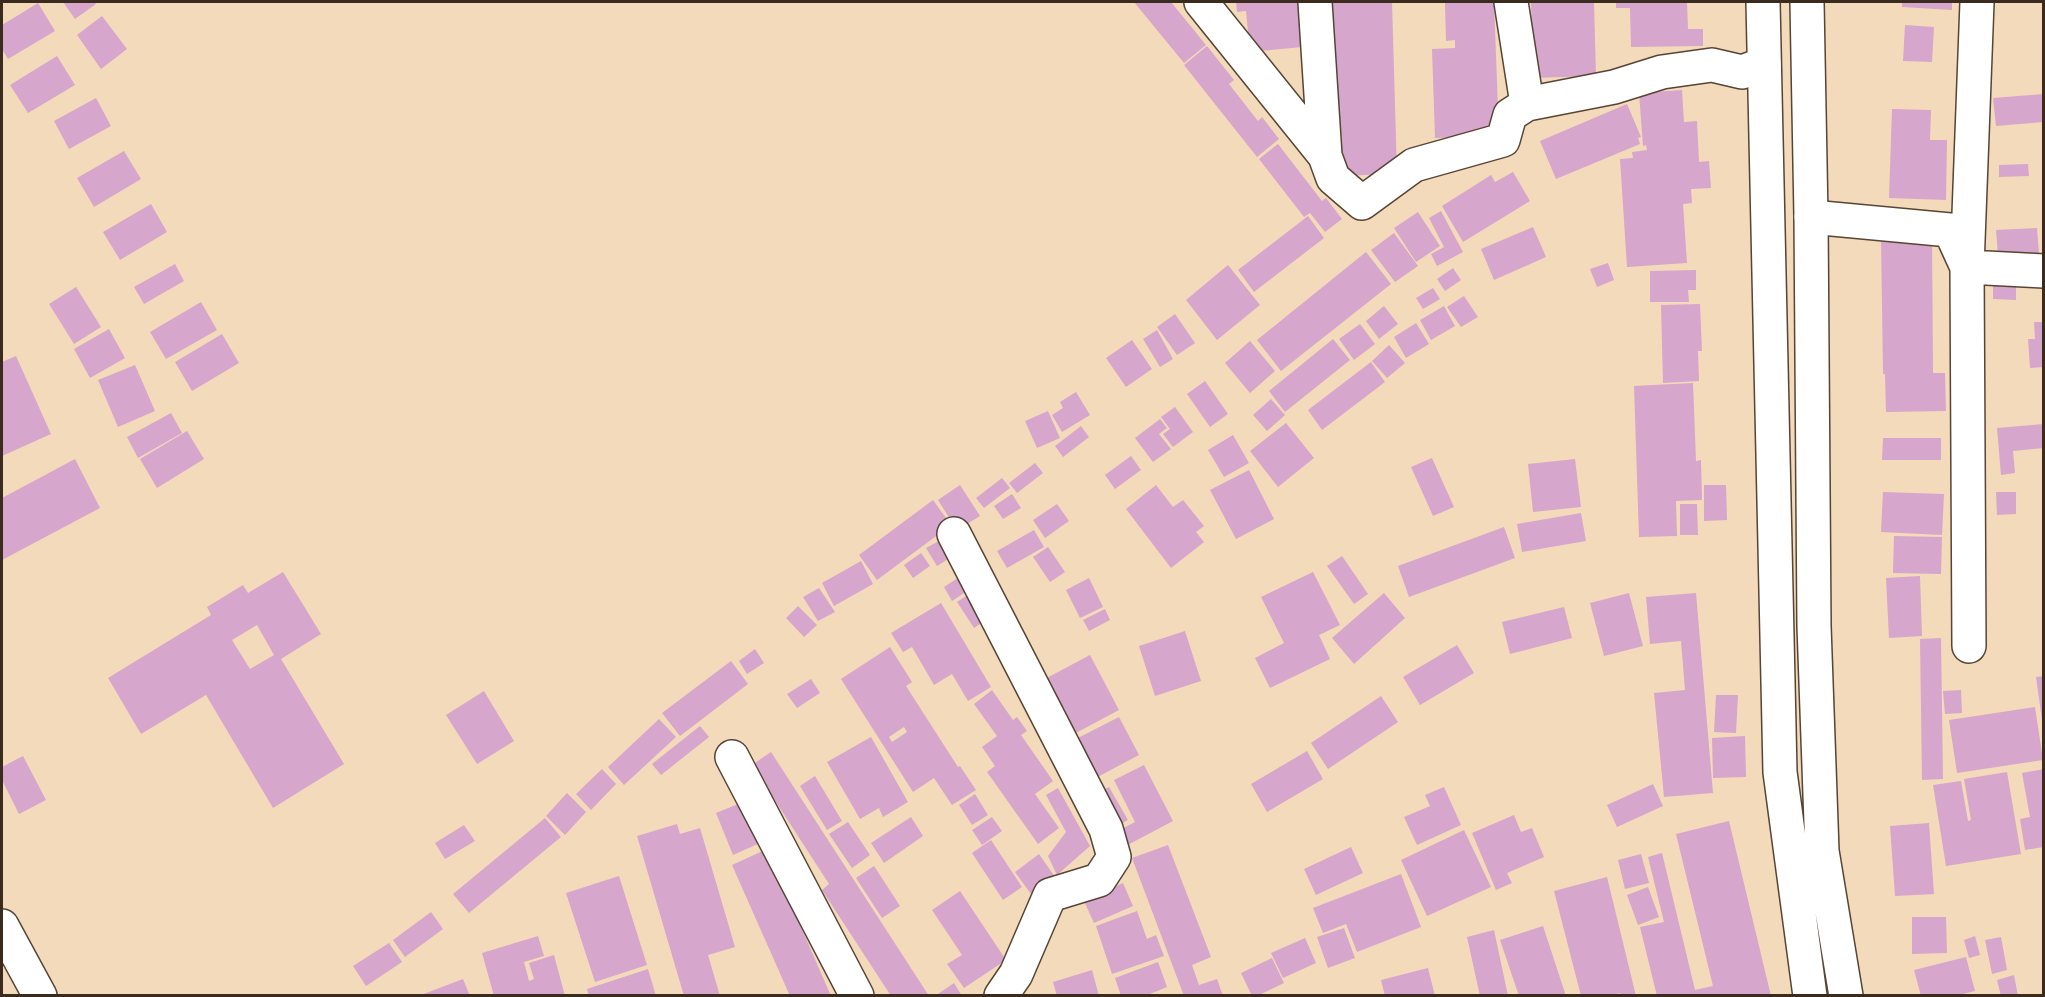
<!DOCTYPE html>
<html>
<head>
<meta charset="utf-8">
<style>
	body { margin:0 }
	#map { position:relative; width:2045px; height:997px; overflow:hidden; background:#f3daba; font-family:"Gochi Hand",sans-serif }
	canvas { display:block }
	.frame { position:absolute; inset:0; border:3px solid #3b2a1e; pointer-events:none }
</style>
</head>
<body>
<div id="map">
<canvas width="2045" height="997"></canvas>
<div class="frame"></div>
</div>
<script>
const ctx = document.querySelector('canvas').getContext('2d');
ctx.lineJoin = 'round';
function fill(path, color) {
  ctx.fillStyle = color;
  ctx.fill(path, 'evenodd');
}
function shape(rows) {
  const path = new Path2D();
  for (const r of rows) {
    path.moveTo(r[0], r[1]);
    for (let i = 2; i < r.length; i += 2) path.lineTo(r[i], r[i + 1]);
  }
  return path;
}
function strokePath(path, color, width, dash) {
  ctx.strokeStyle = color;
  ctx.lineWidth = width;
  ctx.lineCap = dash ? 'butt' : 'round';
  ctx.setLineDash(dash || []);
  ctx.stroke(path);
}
fill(shape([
	[63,2,94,2,96,4,75,19],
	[1134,2,1171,2,1206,45,1184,63],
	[1236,2,1298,2,1302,47,1250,52,1246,11,1237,12],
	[1332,2,1392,2,1397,174,1336,176],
	[1445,2,1494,2,1499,136,1435,138,1432,49,1455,48,1455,40,1446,41],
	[1531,2,1594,2,1596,76,1533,78],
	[1616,2,1687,2,1688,29,1703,29,1703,46,1631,47,1630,8,1616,8],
	[1902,2,1952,2,1952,10,1902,7],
	[38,3,55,31,8,59,2,49,2,25],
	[102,16,127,49,101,69,77,35],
	[1905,25,1934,27,1932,62,1903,61],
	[1207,46,1234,80,1229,84,1258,121,1262,117,1279,139,1257,157,1184,65],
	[57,56,75,85,28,113,10,85],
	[1682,90,1684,122,1697,121,1699,162,1709,161,1711,188,1691,189,1692,203,1683,204,1687,263,1627,267,1620,159,1633,158,1632,152,1647,150,1646,145,1643,146,1639,93],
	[2044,94,2044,122,1996,126,1993,98],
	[96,98,111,126,69,149,54,121],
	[1627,104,1641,137,1638,138,1640,144,1556,179,1540,141],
	[1892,109,1931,110,1930,140,1947,140,1946,200,1889,198],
	[1278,144,1322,201,1326,198,1342,219,1325,232,1310,213,1304,217,1259,159],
	[124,151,141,179,94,207,77,178],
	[2028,164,2029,176,1999,177,1999,165],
	[1513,172,1530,201,1463,242,1442,206,1491,175,1495,182],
	[151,204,167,232,120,260,103,232],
	[1441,211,1463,252,1437,266,1431,254,1444,247,1429,218],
	[1418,212,1440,246,1416,262,1394,228],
	[1308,216,1324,238,1254,292,1238,270],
	[1533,227,1546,257,1494,280,1481,249],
	[2037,228,2039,253,1998,255,1996,230],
	[1394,233,1418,266,1395,282,1371,250],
	[1932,236,1933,373,1945,373,1946,411,1886,412,1885,374,1883,374,1881,237],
	[1366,252,1391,284,1281,371,1257,340],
	[1608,263,1614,280,1597,287,1590,269],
	[175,264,184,281,144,304,134,287],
	[1228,265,1260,305,1217,340,1186,300],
	[1453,268,1461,280,1445,291,1437,279],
	[1696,270,1696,290,1688,290,1689,302,1650,302,1650,271],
	[1993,285,2016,286,2016,300,1993,299],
	[76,287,101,327,74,344,49,304],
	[1433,288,1440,299,1423,309,1416,298],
	[1464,296,1478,317,1461,327,1447,307],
	[201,302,217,330,166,359,150,332],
	[1700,304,1702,351,1698,351,1699,381,1663,383,1661,305],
	[1384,306,1398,324,1379,339,1366,321],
	[1444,306,1455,326,1431,340,1420,320],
	[1175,314,1195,343,1177,355,1157,327],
	[2034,322,2044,322,2044,367,2030,368,2028,339,2035,339],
	[1416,323,1429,344,1406,358,1394,337],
	[1360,324,1375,344,1354,360,1339,339],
	[109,329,125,358,90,378,74,349],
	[1157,330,1173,359,1160,367,1143,339],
	[222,334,239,363,192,391,175,362],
	[1333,339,1350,360,1285,412,1269,391],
	[1132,340,1152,369,1126,387,1106,358],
	[1250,341,1275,371,1250,393,1225,363],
	[1389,345,1405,363,1387,378,1372,361],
	[16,356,51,434,2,456,2,362],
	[1371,362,1385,382,1322,430,1308,410],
	[135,365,155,411,118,427,98,380],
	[1205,381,1228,414,1210,427,1187,394],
	[1693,383,1696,461,1701,460,1702,500,1676,501,1677,536,1639,537,1634,386],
	[1076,392,1090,415,1062,432,1052,415,1063,408,1060,402],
	[1271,399,1285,415,1267,431,1253,415],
	[1175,407,1193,432,1173,447,1163,434,1170,429,1161,417],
	[1048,411,1060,438,1037,448,1025,421],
	[171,413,182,433,138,458,127,437],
	[1160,419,1167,428,1159,434,1171,449,1153,462,1135,438],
	[1286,423,1314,458,1278,487,1250,451],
	[2044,424,2044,448,2013,451,2015,473,2001,475,1997,428],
	[1081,426,1089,437,1063,457,1055,446],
	[187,431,204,459,157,488,140,459],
	[1233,435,1249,463,1224,477,1208,450],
	[1883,438,1941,438,1941,460,1882,460],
	[1131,456,1141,470,1115,489,1105,475],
	[1432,458,1454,507,1433,516,1411,467],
	[75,459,100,508,2,560,2,498],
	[1575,459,1581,507,1533,512,1528,464],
	[1035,463,1043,473,1017,493,1009,483],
	[1249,470,1274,519,1236,539,1210,490],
	[1002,478,1010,488,984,508,976,498],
	[960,485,980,516,957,530,938,500],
	[1156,485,1173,507,1183,500,1204,526,1196,532,1204,542,1171,568,1126,509],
	[1704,485,1726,485,1727,520,1704,521],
	[1883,492,1944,494,1942,535,1881,532],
	[1996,492,2016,492,2016,514,1997,515],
	[1012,494,1021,508,1003,519,994,506],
	[933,500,951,525,877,580,859,555],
	[1057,504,1069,521,1045,538,1033,520],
	[1680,504,1697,504,1698,535,1680,535],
	[1581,513,1586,541,1522,552,1517,524],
	[1504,527,1515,558,1409,597,1398,566],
	[1034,530,1044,547,1007,568,997,551],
	[948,536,958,553,937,566,926,548],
	[1894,536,1942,537,1941,574,1893,573],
	[1048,547,1065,572,1050,582,1033,557],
	[921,553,930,566,913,578,904,565],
	[1342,556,1368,594,1354,604,1327,566],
	[861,561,873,584,834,606,822,583],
	[283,572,321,634,281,659,344,764,273,808,206,695,141,734,108,678,211,615,207,607,243,585,248,593],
	[257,625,274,655,250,669,232,640],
	[1313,572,1340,625,1319,635,1330,659,1270,688,1255,658,1284,643,1261,597],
	[961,576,970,589,952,601,944,587],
	[1920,576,1922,636,1889,638,1886,578],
	[1089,578,1103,607,1080,618,1066,590],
	[819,588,835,612,818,621,803,597],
	[972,592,989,618,974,628,957,602],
	[1384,593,1405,618,1354,664,1332,638],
	[1629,593,1643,646,1604,656,1590,603],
	[1696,593,1713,793,1664,797,1654,693,1685,690,1681,641,1650,644,1646,597],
	[941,603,991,687,968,701,952,674,934,685,912,647,903,652,891,633],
	[798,606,817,625,804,637,786,618],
	[1564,607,1572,638,1510,654,1502,622],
	[1105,609,1110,620,1089,631,1083,620],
	[1185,631,1201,681,1155,696,1139,646],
	[1941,638,1943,779,1922,780,1920,639],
	[1457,645,1474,673,1420,705,1403,677],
	[890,647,912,682,906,686,958,767,960,766,976,790,952,805,934,778,913,792,841,679],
	[904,727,907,732,892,742,889,737],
	[755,649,764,663,747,674,739,661],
	[1090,655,1119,710,1072,735,1043,680],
	[731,661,748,684,680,736,662,713],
	[2044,676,2044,720,2042,720,2036,677],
	[811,679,820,693,797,708,787,694],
	[992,690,1013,720,1017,717,1027,731,1021,735,1053,781,1035,794,1059,828,1038,844,987,772,995,766,982,747,997,736,974,704],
	[1961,690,1962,713,1945,714,1943,691],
	[484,691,514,741,477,764,446,715],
	[1716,695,1738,695,1736,733,1714,732],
	[1381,696,1398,722,1328,769,1311,743],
	[2035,707,2043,760,1957,773,1949,720],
	[1119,717,1139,755,1090,781,1070,742],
	[659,719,676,737,624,785,608,767],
	[700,726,709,737,661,775,652,764],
	[1745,736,1746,777,1713,778,1712,738],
	[871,737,908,802,883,817,879,808,860,819,827,762],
	[1307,751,1323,779,1267,812,1251,784],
	[771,752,929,996,891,996,822,890,829,884,752,765],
	[23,756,46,800,19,814,2,780,2,767],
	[1144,765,1173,821,1122,848,1114,833,1135,822,1114,780],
	[602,769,616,784,591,810,576,794],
	[2044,769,2044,847,2025,850,2020,819,2030,817,2022,773],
	[2007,772,2021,854,1946,866,1933,785,1961,781,1968,821,1971,820,1964,779],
	[815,776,842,821,827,830,800,786],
	[1653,784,1663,806,1617,827,1607,805],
	[1109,787,1128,820,1108,831,1090,798],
	[1444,787,1461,825,1417,845,1404,817,1430,806,1425,795],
	[1058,788,1090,846,1057,875,1048,856,1066,832,1046,795],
	[567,793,586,812,565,835,546,816],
	[975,794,988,815,972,825,959,805],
	[743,802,760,843,733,855,716,813],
	[1514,815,1521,832,1532,828,1544,857,1507,873,1512,883,1496,890,1472,833],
	[911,817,923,836,884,863,871,843],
	[992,817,1002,831,982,845,972,830],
	[545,818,561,837,469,913,453,894],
	[1729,821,1771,996,1657,996,1640,927,1664,922,1648,857,1662,853,1695,990,1713,986,1676,834],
	[848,822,870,855,852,868,829,834],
	[1929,823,1934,894,1895,896,1890,826],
	[677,824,680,834,700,828,735,947,708,955,720,996,684,996,637,836],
	[464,825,475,841,445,859,435,843],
	[1464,830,1491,887,1427,916,1401,860],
	[991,840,1022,887,1003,900,972,853],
	[1168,845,1211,957,1192,965,1199,985,1217,979,1223,996,1184,996,1132,858],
	[1351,847,1363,873,1316,895,1304,869],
	[767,849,831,996,790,996,732,865],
	[1039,854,1055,877,1031,894,1015,872],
	[1641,854,1649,883,1625,889,1618,860],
	[874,866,900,906,882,918,856,878],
	[1401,874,1421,927,1357,952,1346,924,1323,933,1313,908],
	[619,876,647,965,595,982,566,893],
	[1607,877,1636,996,1621,996,1620,993,1610,996,1581,996,1554,891],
	[1123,883,1133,906,1094,923,1084,901],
	[1648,887,1659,917,1638,925,1627,895],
	[960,891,1006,960,964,988,947,964,962,955,932,910],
	[1137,911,1147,939,1156,935,1164,956,1112,974,1096,926],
	[431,912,443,929,405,957,393,940],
	[1912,917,1946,917,1947,953,1912,954],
	[1543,926,1566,996,1519,996,1500,940],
	[1344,928,1355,958,1328,968,1317,937],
	[1494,930,1508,996,1480,996,1467,937],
	[538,936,544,956,524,962,529,981,534,979,529,963,554,955,565,996,494,996,482,953],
	[1975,936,1980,955,1969,958,1964,940],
	[2001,937,2007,970,1992,974,1985,940],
	[1305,938,1316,963,1283,978,1271,953],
	[389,943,402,962,366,986,353,966],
	[1966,957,1975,991,1955,996,1921,996,1914,970],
	[1272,958,1284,983,1257,996,1252,996,1241,973],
	[1158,962,1167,987,1145,996,1121,996,1115,978],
	[1428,968,1435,996,1385,996,1381,980],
	[648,969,656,996,589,996,587,989],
	[1092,970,1099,996,1057,996,1053,982],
	[2014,975,2018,996,2001,996,1997,980],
	[463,979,470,996,421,996,421,995],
	[954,983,962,996,935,996]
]), '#d6a6cc');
const minor = shape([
	[1201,2,1325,156,1333,178,1362,203,1414,165,1503,140,1510,115,1527,104,1614,87,1662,72,1712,65,1742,72,1764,64],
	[1315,2,1325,156],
	[1511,2,1527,104],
	[1811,217,1950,230,1966,265],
	[1967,267,2044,271],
	[954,534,1106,829,1114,857,1099,880,1050,895,1016,974,1001,996],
	[1969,646,1967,267,1977,2],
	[732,757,857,996],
	[2,926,40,996]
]);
const tertiary = shape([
	[1763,2,1780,772,1810,996],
	[1807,2,1811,217,1814,626,1822,851,1846,996]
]);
strokePath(minor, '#574435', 36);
strokePath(tertiary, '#574435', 36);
strokePath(minor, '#fff', 33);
strokePath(tertiary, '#fff', 33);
</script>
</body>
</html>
